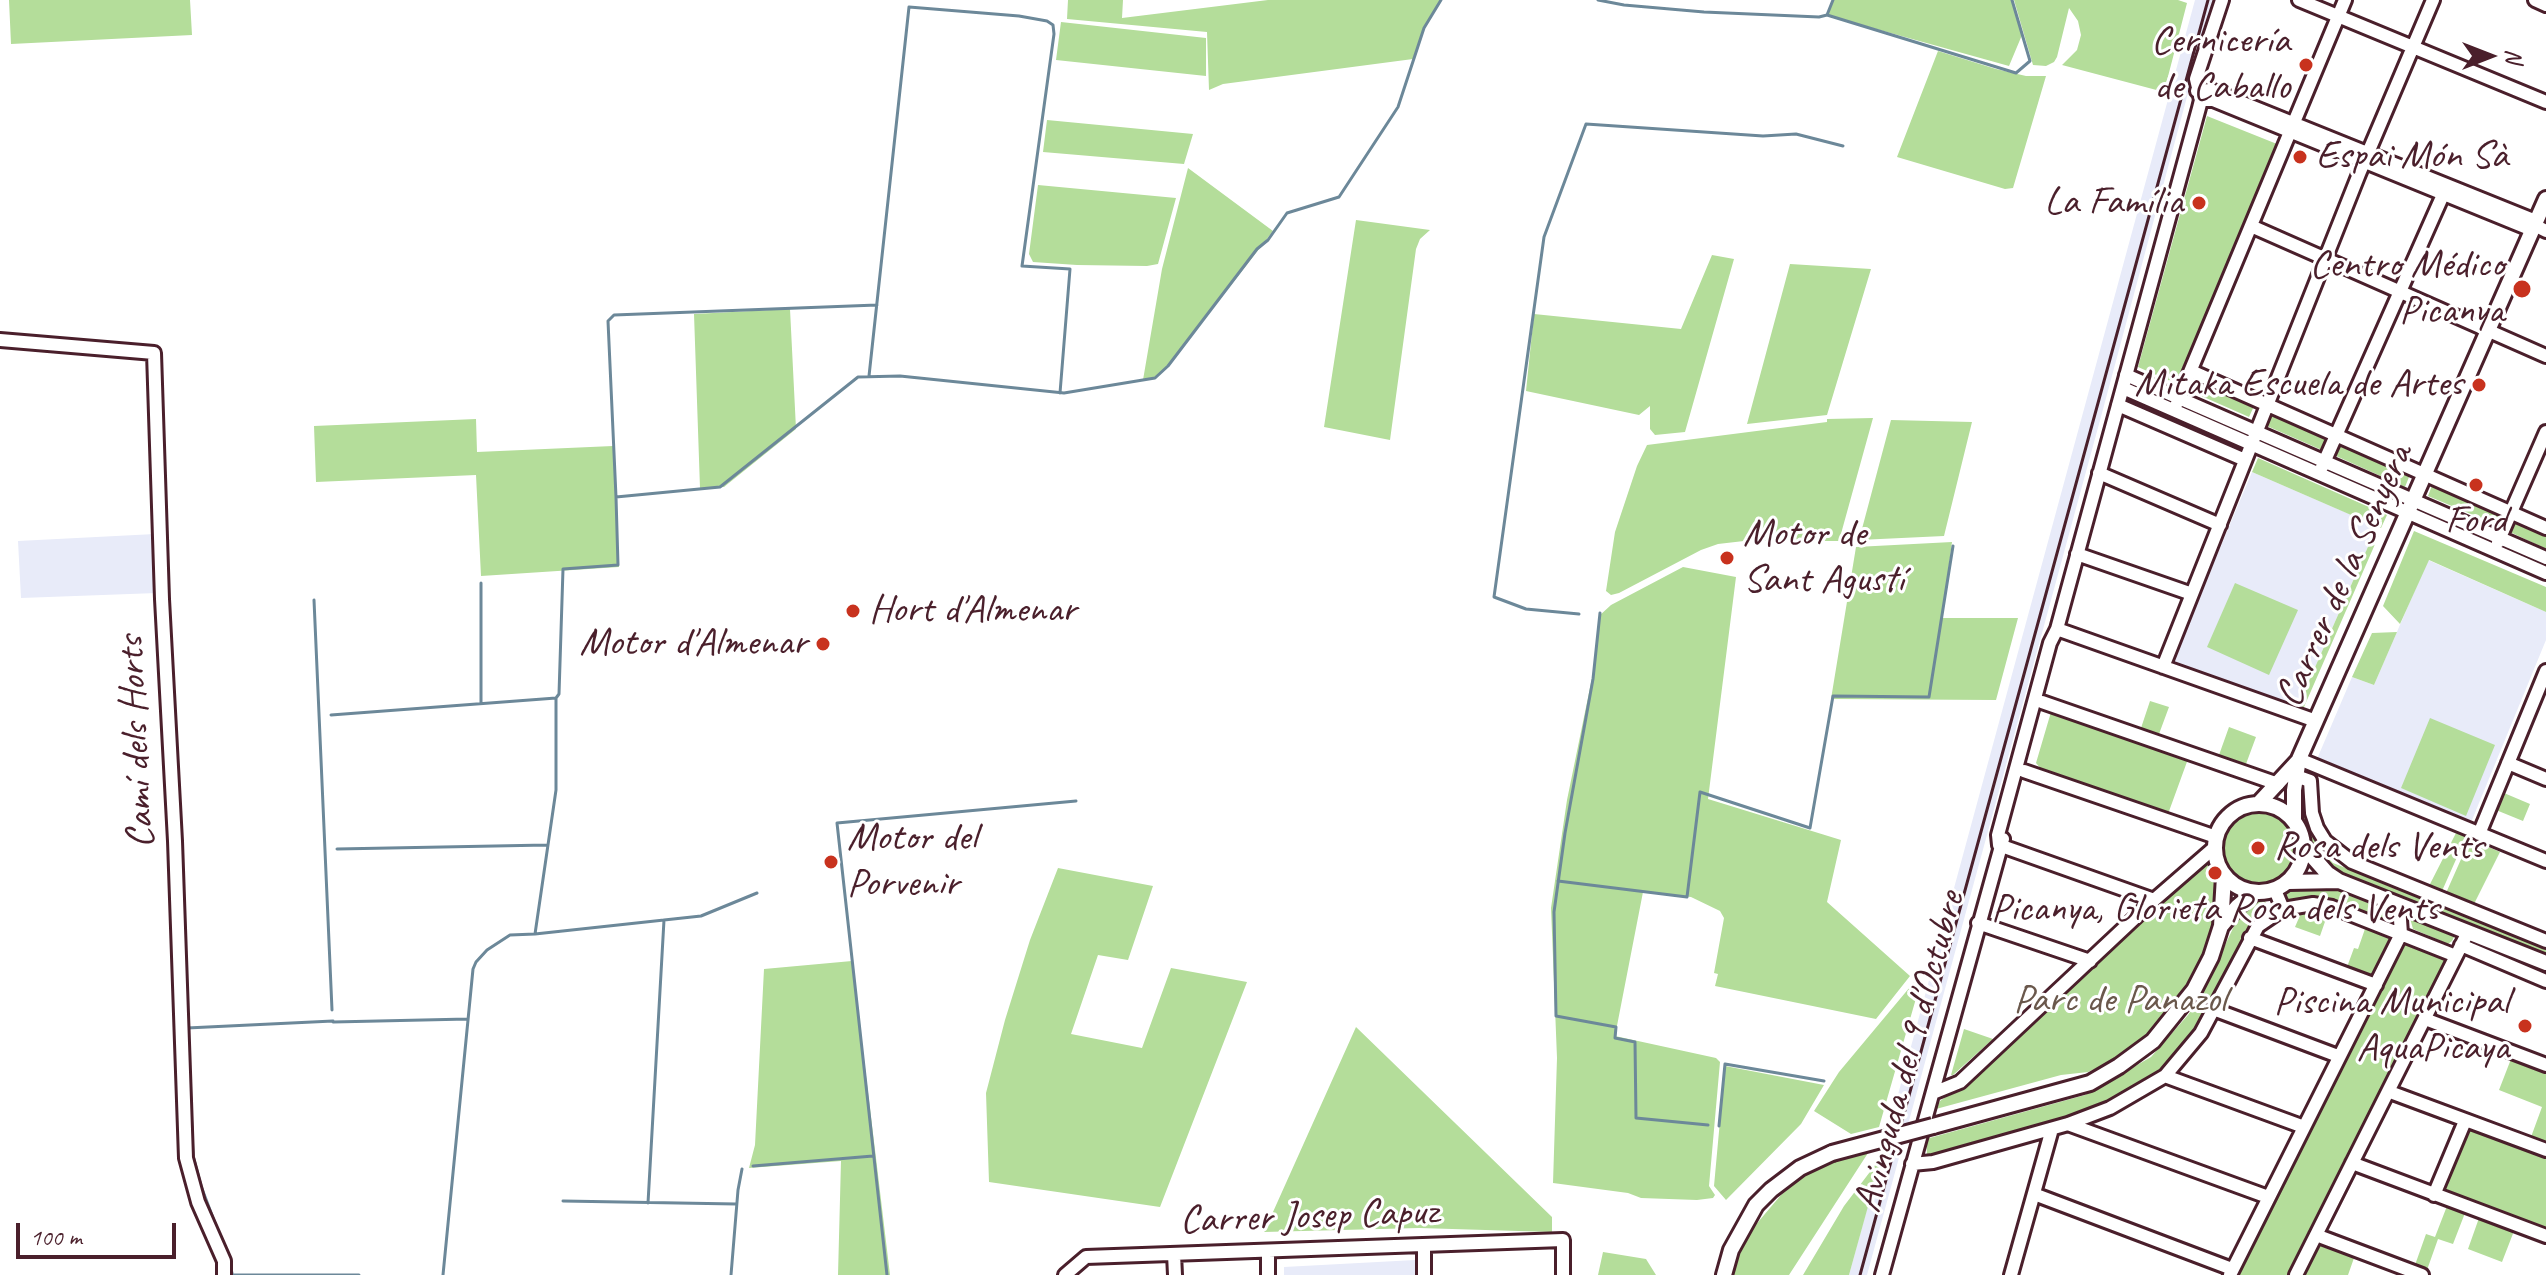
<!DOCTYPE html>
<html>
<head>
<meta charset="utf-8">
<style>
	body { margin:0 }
	#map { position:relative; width:2546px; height:1275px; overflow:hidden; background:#fff; font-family:Caveat,sans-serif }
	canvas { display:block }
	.north { position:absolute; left:2450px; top:16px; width:80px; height:80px; -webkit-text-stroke:6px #fff; paint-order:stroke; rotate:90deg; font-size:22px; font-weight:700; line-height:32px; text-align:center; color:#4a1f2b }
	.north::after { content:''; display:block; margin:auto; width:28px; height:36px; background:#4a1f2b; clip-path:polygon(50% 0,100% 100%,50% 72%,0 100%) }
	.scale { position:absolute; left:16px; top:1223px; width:160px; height:36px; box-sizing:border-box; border:4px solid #4a1f2b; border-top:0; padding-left:10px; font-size:24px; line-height:28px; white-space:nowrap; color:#4a1f2b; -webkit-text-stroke:6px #fff; paint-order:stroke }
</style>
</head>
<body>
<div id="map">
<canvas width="2546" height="1275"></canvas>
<div class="north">N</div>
<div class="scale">100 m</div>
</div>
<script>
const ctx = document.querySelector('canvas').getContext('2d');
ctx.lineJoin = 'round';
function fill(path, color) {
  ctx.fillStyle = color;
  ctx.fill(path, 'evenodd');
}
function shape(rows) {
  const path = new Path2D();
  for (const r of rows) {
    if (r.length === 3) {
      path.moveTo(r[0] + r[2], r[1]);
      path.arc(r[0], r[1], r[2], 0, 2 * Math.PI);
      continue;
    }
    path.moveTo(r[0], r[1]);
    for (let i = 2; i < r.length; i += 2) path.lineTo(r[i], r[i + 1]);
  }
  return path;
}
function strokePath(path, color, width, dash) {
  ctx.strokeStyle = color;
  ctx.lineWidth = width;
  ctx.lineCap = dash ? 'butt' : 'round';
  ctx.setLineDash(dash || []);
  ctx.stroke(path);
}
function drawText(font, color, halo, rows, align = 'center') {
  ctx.font = font + ' Caveat,sans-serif';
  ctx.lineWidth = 6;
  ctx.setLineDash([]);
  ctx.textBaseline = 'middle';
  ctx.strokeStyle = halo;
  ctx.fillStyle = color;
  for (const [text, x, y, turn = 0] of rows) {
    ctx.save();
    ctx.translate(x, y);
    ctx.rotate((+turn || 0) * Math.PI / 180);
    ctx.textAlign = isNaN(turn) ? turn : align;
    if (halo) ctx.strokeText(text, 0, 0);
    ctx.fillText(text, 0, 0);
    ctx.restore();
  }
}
fill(shape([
	[2195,0,2213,0,2102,413,1867,1275,1849,1275],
	[2252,472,2377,526,2298,706,2172,662],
	[155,534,157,593,21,598,18,541],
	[2428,560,2546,612,2546,640,2472,820,2463,820,2317,759,2352,677,2374,685],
	[1415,1260,1415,1275,1284,1275,1284,1267]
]), '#e8ebf9');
fill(shape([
	[9,0,190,0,192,35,11,44],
	[1068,0,1123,0,1122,18,1268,0,1441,0,1425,26,1413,59,1223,84,1209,90,1207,32,1067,19],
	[1833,0,2012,0,2022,35,2009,66,1826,15],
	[2014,0,2178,0,2187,3,2164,92,2062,65,2077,50,2081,35,2078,21,2069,8,2057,57,2054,62,2046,66,2033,65],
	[1061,22,1206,38,1206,76,1056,60],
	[1938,51,1996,69,2026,76,2046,76,2013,188,2005,189,1897,157],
	[2207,116,2277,144,2177,384,2138,367],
	[1047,120,1193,134,1184,164,1043,152],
	[1188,168,1273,231,1165,370,1157,377,1143,380,1162,269],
	[1038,185,1176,198,1158,264,1147,266,1077,265,1033,262,1029,254],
	[1356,220,1430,230,1420,239,1416,249,1390,440,1324,427],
	[1712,255,1734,259,1685,432,1655,435,1650,429,1650,406,1639,415,1526,391,1534,314,1681,329],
	[1790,264,1871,269,1827,415,1747,424],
	[790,309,796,429,724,487,700,488,694,314],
	[2196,377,2255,404,2249,417,2190,391],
	[2132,397,2245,446,2244,454,2129,407],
	[2272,412,2330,437,2324,451,2267,426],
	[1873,418,1839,541,1744,541,1718,544,1701,550,1619,593,1611,595,1606,591,1615,532,1637,466,1647,445,1827,422,1827,419],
	[476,419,477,452,613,446,619,567,481,576,476,475,316,482,314,426],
	[1891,420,1972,422,1944,536,1859,540],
	[2342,442,2411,472,2405,487,2336,456],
	[2258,458,2387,515,2381,528,2252,472],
	[2433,483,2502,512,2497,525,2428,496],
	[2516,517,2546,531,2546,549,2510,532],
	[2414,531,2546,587,2546,612,2429,560,2400,624,2383,606],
	[2374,533,2379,535,2304,707,2298,706],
	[1952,542,1942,618,2018,618,1996,700,1831,699,1856,547],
	[1683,567,1736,577,1708,799,1841,840,1827,902,1910,976,1876,1019,1715,986,1718,974,1714,973,1724,918,1720,911,1691,897,1643,892,1615,1036,1716,1058,1720,1062,1709,1186,1715,1195,1713,1198,1697,1200,1641,1198,1628,1193,1553,1183,1557,1058,1551,908,1567,800,1593,673,1599,616,1611,605],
	[2235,583,2298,610,2269,675,2207,647],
	[2397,632,2374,685,2352,677,2372,633],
	[2150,701,2169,707,2159,734,2141,728],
	[2051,712,2188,759,2168,814,2041,769,2036,763],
	[2430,718,2495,745,2466,816,2401,788],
	[2229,727,2256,737,2246,764,2219,755],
	[2301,785,2307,819,2314,837,2322,852,2333,863,2546,947,2546,958,2332,868,2313,847,2300,815],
	[2504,793,2530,804,2523,821,2496,810],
	[2258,848,36],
	[2456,833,2466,837,2442,891,2429,886],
	[2470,839,2500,852,2474,904,2446,893],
	[2207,864,2213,872,2218,890,2215,928,2193,984,2157,1030,2123,1056,2088,1072,2061,1075,1936,1109,1940,1101,1961,1086,2197,868],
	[1058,868,1153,886,1128,960,1098,955,1071,1034,1142,1048,1171,968,1247,982,1160,1207,989,1182,986,1093,1005,1020,1030,940],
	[2296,887,2337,889,2386,911,2390,915,2391,922,2339,902,2315,898,2285,903,2283,896],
	[2255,900,2265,901,2269,910,2253,923,2205,1013,2185,1045,2147,1081,2091,1109,1954,1151,1931,1157,1927,1154,1926,1139,2085,1095,2151,1057,2188,1015,2202,994,2243,907],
	[2309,911,2328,913,2320,936,2295,927,2301,913],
	[2410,918,2455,935,2452,941,2448,944,2413,929],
	[2366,926,2392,937,2373,976,2347,967,2354,948,2358,949],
	[2405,941,2446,958,2447,961,2440,977,2289,1275,2237,1275],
	[852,961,876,1158,890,1275,838,1275,841,1161,749,1168,755,1145,764,969],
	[1915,981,1921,981,1879,1127,1851,1134,1814,1111,1839,1072],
	[1356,1027,1552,1217,1552,1232,1419,1228,1264,1232],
	[1964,1029,1993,1039,1953,1075,1951,1075],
	[2511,1059,2546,1072,2546,1142,2531,1137,2542,1107,2499,1090],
	[1725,1066,1824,1085,1801,1124,1726,1200,1714,1186],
	[2470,1130,2546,1158,2546,1228,2444,1191],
	[1868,1153,1789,1275,1733,1275,1742,1241,1781,1195,1804,1176,1833,1162],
	[1882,1156,1849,1275,1803,1275,1844,1206],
	[2447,1206,2465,1213,2453,1244,2438,1239,2427,1270,2415,1265,2426,1234,2435,1237],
	[2479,1218,2514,1231,2502,1262,2468,1249],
	[2320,1245,2354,1258,2348,1275,2304,1275],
	[1603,1252,1646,1259,1656,1275,1598,1275]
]), '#b4dd9a');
strokePath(shape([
	[1598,0,1624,5,1704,12,1819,17,1827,15,1833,0],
	[1827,15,2016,73,2030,61,2012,0],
	[869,376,909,7,1019,16,1047,21,1053,25,1054,34,1022,266,1070,269,1060,393],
	[616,497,608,321,614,315,877,305],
	[481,583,481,703],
	[314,600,332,1010],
	[1600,613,1593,679,1565,833,1554,912,1556,1016,1616,1027,1615,1038,1635,1042,1636,1118,1708,1125],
	[1579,614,1526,609,1494,597,1544,237,1586,124,1763,136,1796,134,1843,146],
	[331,715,556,698],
	[337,849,547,845],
	[1558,881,1687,897,1700,792,1810,828,1833,696,1929,697,1953,546],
	[535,934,701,916,757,893],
	[333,1022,468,1019],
	[187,1028,333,1021],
	[189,1059,193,1156,201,1186,225,1250],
	[1719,1126,1725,1064,1824,1081],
	[753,1166,873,1156],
	[563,1201,736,1204],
	[648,1203,664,920],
	[230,1265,232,1273],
	[232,1275,359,1275],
	[443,1275,473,969,476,962,487,950,510,935,535,934,556,790,556,698,559,694,563,569,618,565,616,497,720,487,858,377,900,376,1064,393,1155,378,1168,366,1257,249,1268,240,1287,213,1339,197,1398,107,1424,28,1441,0],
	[731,1275,738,1190,742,1169],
	[887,1275,837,823,1076,801]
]), '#6c8899', 3);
const minor = shape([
	[2299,0,2546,102],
	[2535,0,2546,5],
	[2197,91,2211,90,2536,221],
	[2201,100,2213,100,2532,230],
	[2534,225,2546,231],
	[2251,226,2546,356],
	[0,340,154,353,162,599,175,841,186,1158,198,1202,224,1261,224,1275],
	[2191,371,2546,528],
	[2126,375,2546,558],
	[2123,388,2546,573],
	[2177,403,2345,0],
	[2118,405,2245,460],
	[2322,467,2446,188],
	[2099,473,2220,525],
	[2498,542,2546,432],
	[2077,554,2192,594],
	[2057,629,2316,721],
	[2163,667,2359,174,2433,0],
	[2042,702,2278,784],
	[2299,759,2546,861],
	[2508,763,2546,779],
	[2024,771,2216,837],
	[2296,776,2310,781,2312,813,2317,828,2325,841,2352,862,2546,941],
	[2479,834,2546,671],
	[1999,845,1998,835,2050,643,2057,629,2199,108,2201,100,2196,79,2222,0],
	[1999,845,2154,900],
	[2275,890,2283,909],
	[1978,923,2090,961],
	[2250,938,2376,985],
	[2461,945,2546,981],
	[2213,1009,2338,1056],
	[2425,1019,2546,1065],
	[2165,1076,2304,1127],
	[2390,1092,2546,1150],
	[1933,1093,1960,1082,2154,900,2215,847],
	[2068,1124,2268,1197],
	[2352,1163,2546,1236],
	[1912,1164,1933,1162,2068,1124,2110,1108,2165,1076,2201,1033,2258,926,2283,909,2313,904,2332,907,2456,956],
	[2034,1194,2232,1269],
	[2434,1195,2465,1121],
	[2316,1235,2422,1275],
	[1268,1251,1268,1275],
	[1174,1254,1175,1275],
	[1065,1275,1086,1257,1563,1240,1563,1275],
	[1424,1275,1424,1245],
	[1882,1275,2003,839],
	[2011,1275,2052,1129],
	[2230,1275,2401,934,2399,905],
	[2296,1275,2468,932]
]);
const tertiary = shape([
	[2259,803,2297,762],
	[2259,848,44],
	[2294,819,2294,790,2299,759,2546,199],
	[2304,847,2327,873,2339,881,2546,963],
	[2288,882,2339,881],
	[2222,925,2237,907,2255,892],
	[1933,1126,2090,1083,2119,1066,2153,1041,2194,990,2211,957,2221,926,2224,876],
	[1724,1275,1731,1250,1756,1205,1771,1190,1800,1168,1832,1153]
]);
strokePath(minor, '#4a1f2b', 18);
strokePath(tertiary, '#4a1f2b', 20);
strokePath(minor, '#fff', 12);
strokePath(tertiary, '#fff', 14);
strokePath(shape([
	[1860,1275,2208,0]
]), '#4a1f2b', 3);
const tertiaryBridge = shape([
	[1832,1153,1933,1126]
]);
strokePath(tertiaryBridge, '#4a1f2b', 20, []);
strokePath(tertiaryBridge, '#fff', 14);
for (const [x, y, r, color] of [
	[2306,65,8,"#c8321e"],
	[2300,157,8,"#c8321e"],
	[2199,203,8,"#c8321e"],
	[2522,289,10,"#c8321e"],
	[2479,385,8,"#c8321e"],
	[2476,485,8,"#c8321e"],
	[1727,558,8,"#c8321e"],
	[853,611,8,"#c8321e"],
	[823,644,8,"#c8321e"],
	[2258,848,8,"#c8321e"],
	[831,862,8,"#c8321e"],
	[2215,873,8,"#c8321e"],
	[2525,1026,8,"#c8321e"]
]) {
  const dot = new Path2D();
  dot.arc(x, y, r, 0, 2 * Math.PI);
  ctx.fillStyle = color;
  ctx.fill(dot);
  strokePath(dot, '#fff', 3);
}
drawText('40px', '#4a1f2b', '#fff', [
	["Cernicería",2290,42],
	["de Caballo",2290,88],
	["Espai Món Sà",2316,157,"left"],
	["La Família",2183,203],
	["Centro Médico",2504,266],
	["Picanya",2504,312],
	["Mitaka Escuela de Artes",2463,385],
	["Ford",2476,522,"center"],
	["Motor de",1743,535,"left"],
	["Sant Agustí",1743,581,"left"],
	["Hort d'Almenar",869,611,"left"],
	["Motor d'Almenar",807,644],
	["Motor del",847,839,"left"],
	["Porvenir",847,885,"left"],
	["Rosa dels Vents",2274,848,"left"],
	["Picanya, Glorieta Rosa dels Vents",2215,910,"center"],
	["Piscina Municipal",2509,1003],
	["AquaPicaya",2509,1049]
], 'right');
drawText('40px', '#4a1f2b', '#fff', [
	["Carrer de la Senyera",2345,576,-66],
	["Camí dels Horts",137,742,-93],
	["Avinguda del 9 d'Octubre",1910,1052,-75],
	["Carrer Josep Capuz",1309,1217,-2]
]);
drawText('40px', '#6a584c', '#fff', [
	["Parc de Panazol",2120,1001]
]);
</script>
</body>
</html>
